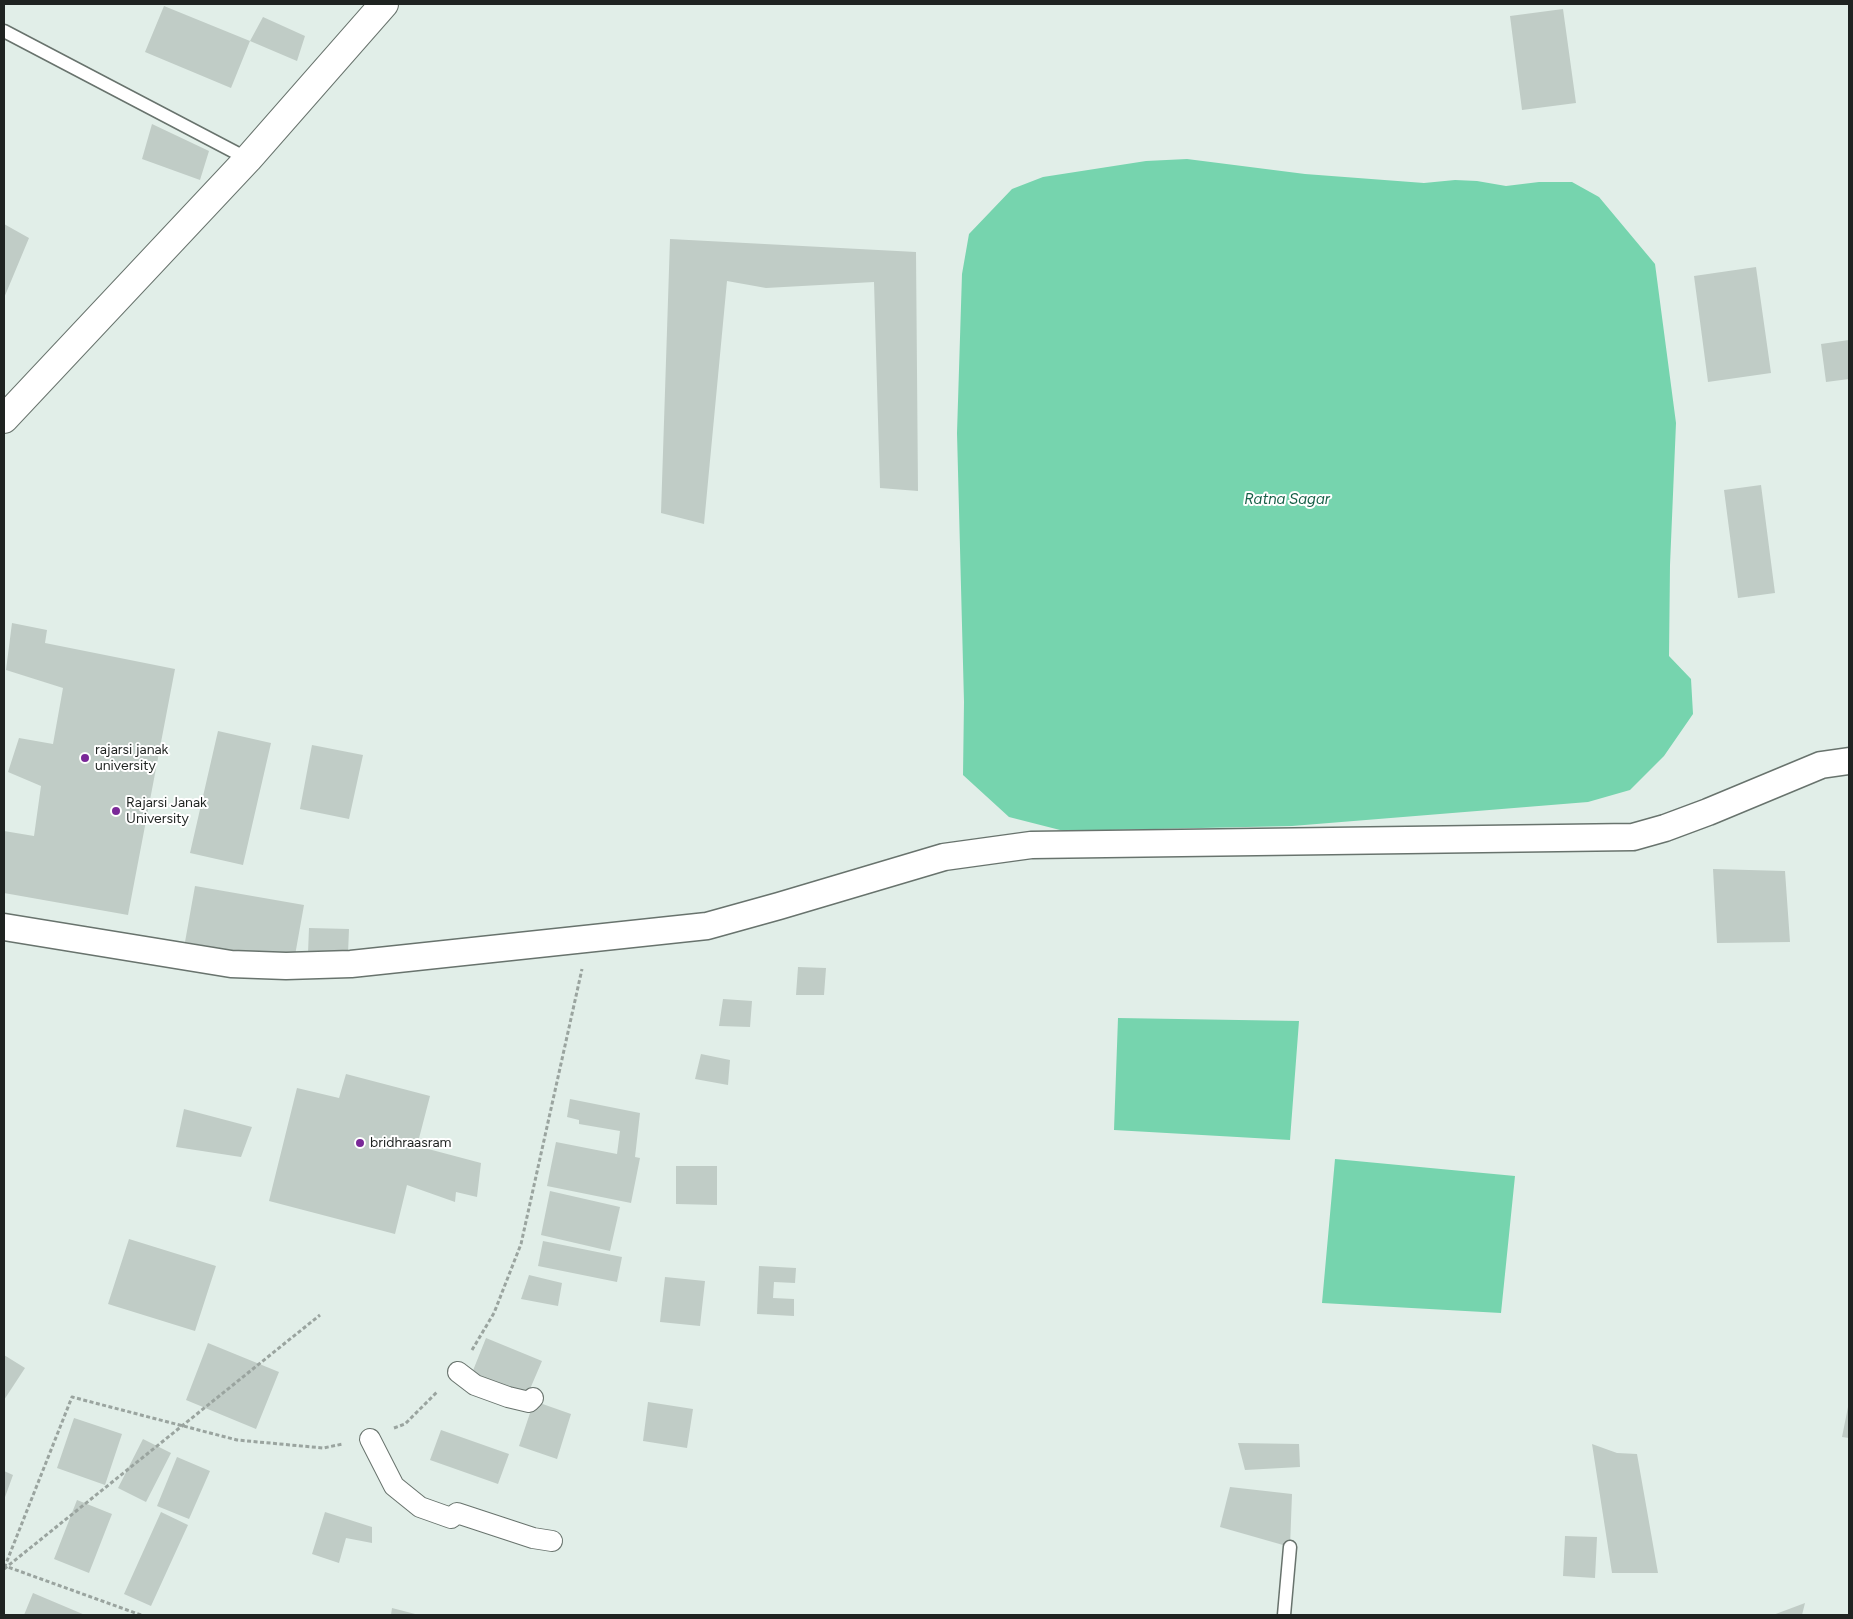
<!DOCTYPE html>
<html>
<head>
<meta charset="utf-8">
<style>
	body { margin:0 }
	#map { position:relative; width:1853px; height:1619px; overflow:hidden; background:#e1eee8; font-family:Figtree,sans-serif }
	canvas { display:block }
	.frame { position:absolute; inset:0; border:5px solid #1f2321; pointer-events:none }
</style>
</head>
<body>
<div id="map">
<canvas width="1853" height="1619"></canvas>
<div class="frame"></div>
</div>
<script>
const ctx = document.querySelector('canvas').getContext('2d');
ctx.lineJoin = 'round';
function fill(path, color) {
  ctx.fillStyle = color;
  ctx.fill(path, 'evenodd');
}
function shape(rows) {
  const path = new Path2D();
  for (const r of rows) {
    path.moveTo(r[0], r[1]);
    for (let i = 2; i < r.length; i += 2) path.lineTo(r[i], r[i + 1]);
  }
  return path;
}
function strokePath(path, color, width, dash) {
  ctx.strokeStyle = color;
  ctx.lineWidth = width;
  ctx.lineCap = dash ? 'butt' : 'round';
  ctx.setLineDash(dash || []);
  ctx.stroke(path);
}
function drawText(font, color, halo, rows, align = 'center') {
  ctx.font = font + ' Figtree,sans-serif';
  ctx.lineWidth = 4;
  ctx.setLineDash([]);
  ctx.textBaseline = 'middle';
  ctx.strokeStyle = halo;
  ctx.fillStyle = color;
  for (const [text, x, y, turn = 0] of rows) {
    ctx.save();
    ctx.translate(x, y);
    ctx.rotate((+turn || 0) * Math.PI / 180);
    ctx.textAlign = isNaN(turn) ? turn : align;
    if (halo) ctx.strokeText(text, 0, 0);
    ctx.fillText(text, 0, 0);
    ctx.restore();
  }
}
fill(shape([
	[1187,159,1305,174,1424,183,1455,180,1477,181,1506,186,1539,182,1572,182,1599,197,1655,264,1676,423,1670,565,1669,656,1691,679,1693,714,1664,756,1630,790,1588,802,1292,826,1064,831,1009,817,963,775,964,702,957,433,962,274,969,234,1012,189,1043,177,1146,161],
	[1118,1018,1299,1021,1290,1140,1114,1130],
	[1335,1159,1515,1176,1501,1313,1322,1303]
]), '#76d4ae');
fill(shape([
	[164,6,250,41,263,17,305,36,297,61,250,41,231,88,145,52],
	[1563,9,1576,103,1522,110,1510,16],
	[152,124,209,151,200,180,142,159],
	[4,224,29,238,4,298],
	[670,239,916,252,918,491,880,488,874,282,766,288,727,281,704,524,661,513],
	[1756,267,1771,373,1708,382,1694,276],
	[1849,340,1849,379,1826,382,1821,344],
	[1761,485,1775,593,1738,598,1724,490],
	[12,623,47,630,45,643,175,669,128,915,4,893,4,831,34,836,41,786,8,772,19,738,53,744,63,688,6,670],
	[218,731,271,743,243,865,190,853],
	[312,745,363,755,349,819,300,809],
	[1713,869,1785,871,1790,942,1717,943],
	[195,886,304,905,294,961,185,942],
	[309,928,349,929,348,954,308,953],
	[798,967,826,968,824,995,796,995],
	[723,999,752,1001,750,1027,719,1026],
	[701,1054,730,1060,728,1085,695,1079],
	[346,1074,430,1096,417,1146,481,1163,477,1197,456,1192,455,1202,407,1185,395,1234,269,1201,297,1088,339,1098],
	[570,1099,640,1113,635,1157,640,1158,631,1203,547,1186,556,1142,617,1154,620,1131,579,1124,579,1120,567,1117],
	[184,1109,252,1127,241,1157,176,1147],
	[676,1166,717,1166,717,1205,676,1204],
	[550,1191,620,1207,610,1251,541,1235],
	[129,1239,216,1266,195,1331,108,1304],
	[543,1241,622,1257,617,1282,538,1266],
	[759,1266,796,1268,795,1283,774,1282,773,1298,794,1299,794,1316,757,1314],
	[529,1275,562,1283,558,1306,521,1299],
	[665,1277,705,1281,700,1326,660,1322],
	[486,1338,542,1361,527,1396,472,1373],
	[208,1343,279,1372,256,1429,186,1400],
	[4,1355,25,1368,4,1400],
	[534,1401,571,1414,557,1459,519,1446],
	[648,1402,693,1409,687,1448,643,1441],
	[1848,1407,1849,1407,1849,1438,1842,1437],
	[74,1418,122,1434,105,1485,57,1468],
	[441,1430,509,1454,498,1484,430,1460],
	[143,1439,171,1453,146,1502,118,1488],
	[1238,1443,1299,1444,1300,1467,1245,1470],
	[1592,1444,1617,1453,1637,1454,1658,1573,1612,1573],
	[177,1457,210,1471,189,1519,157,1506],
	[4,1471,13,1475,4,1500],
	[1230,1487,1292,1494,1290,1547,1220,1527],
	[77,1500,112,1514,89,1573,54,1559],
	[161,1512,188,1525,151,1606,124,1594],
	[325,1512,372,1527,372,1543,346,1538,339,1563,312,1554],
	[1565,1536,1597,1537,1595,1578,1563,1576],
	[33,1593,85,1615,24,1615],
	[1805,1603,1802,1615,1773,1615],
	[392,1608,419,1615,391,1615]
]), '#c0ccc6');
const service = shape([
	[4,31,248,159],
	[1284,1615,1290,1547]
]);
const pedestrian = shape([
	[458,1372,475,1385,508,1397,529,1402,533,1398],
	[370,1439,394,1486,420,1507,451,1518,457,1513,533,1538,552,1541]
]);
const minor = shape([
	[4,927,231,964,286,966,351,964,707,926,779,906,944,857,1031,845,1633,837,1665,828,1708,812,1821,765,1849,761]
]);
const secondary = shape([
	[4,419,248,159,384,4]
]);
strokePath(service, '#68736d', 15);
strokePath(pedestrian, '#68736d', 22);
strokePath(minor, '#68736d', 29);
strokePath(secondary, '#68736d', 30);
strokePath(shape([
	[472,1350,494,1313,521,1244,582,969],
	[394,1428,405,1424,438,1391],
	[4,1569,320,1315],
	[141,1615,5,1566,72,1397,237,1440,323,1448,343,1444]
]), '#9aa49f', 3, [4, 2.5]);
strokePath(service, '#fff', 12);
strokePath(pedestrian, '#fff', 20);
strokePath(minor, '#fff', 26);
strokePath(secondary, '#fff', 28);
for (const [x, y, r, color] of [
	[85,758,5,"#7a2898"],
	[116,811,5,"#7a2898"],
	[360,1143,5,"#7a2898"]
]) {
  const dot = new Path2D();
  dot.arc(x, y, r, 0, 2 * Math.PI);
  ctx.fillStyle = color;
  ctx.fill(dot);
  strokePath(dot, '#fff', 2);
}
drawText('14px', '#1f2321', '#fff', [
	["rajarsi janak",95,750],
	["university",95,766],
	["Rajarsi Janak",126,803],
	["University",126,819],
	["bridhraasram",370,1143]
], 'left');
drawText('italic 15px', '#155f46', '#fff', [
	["Ratna Sagar",1287,500]
]);
</script>
</body>
</html>
